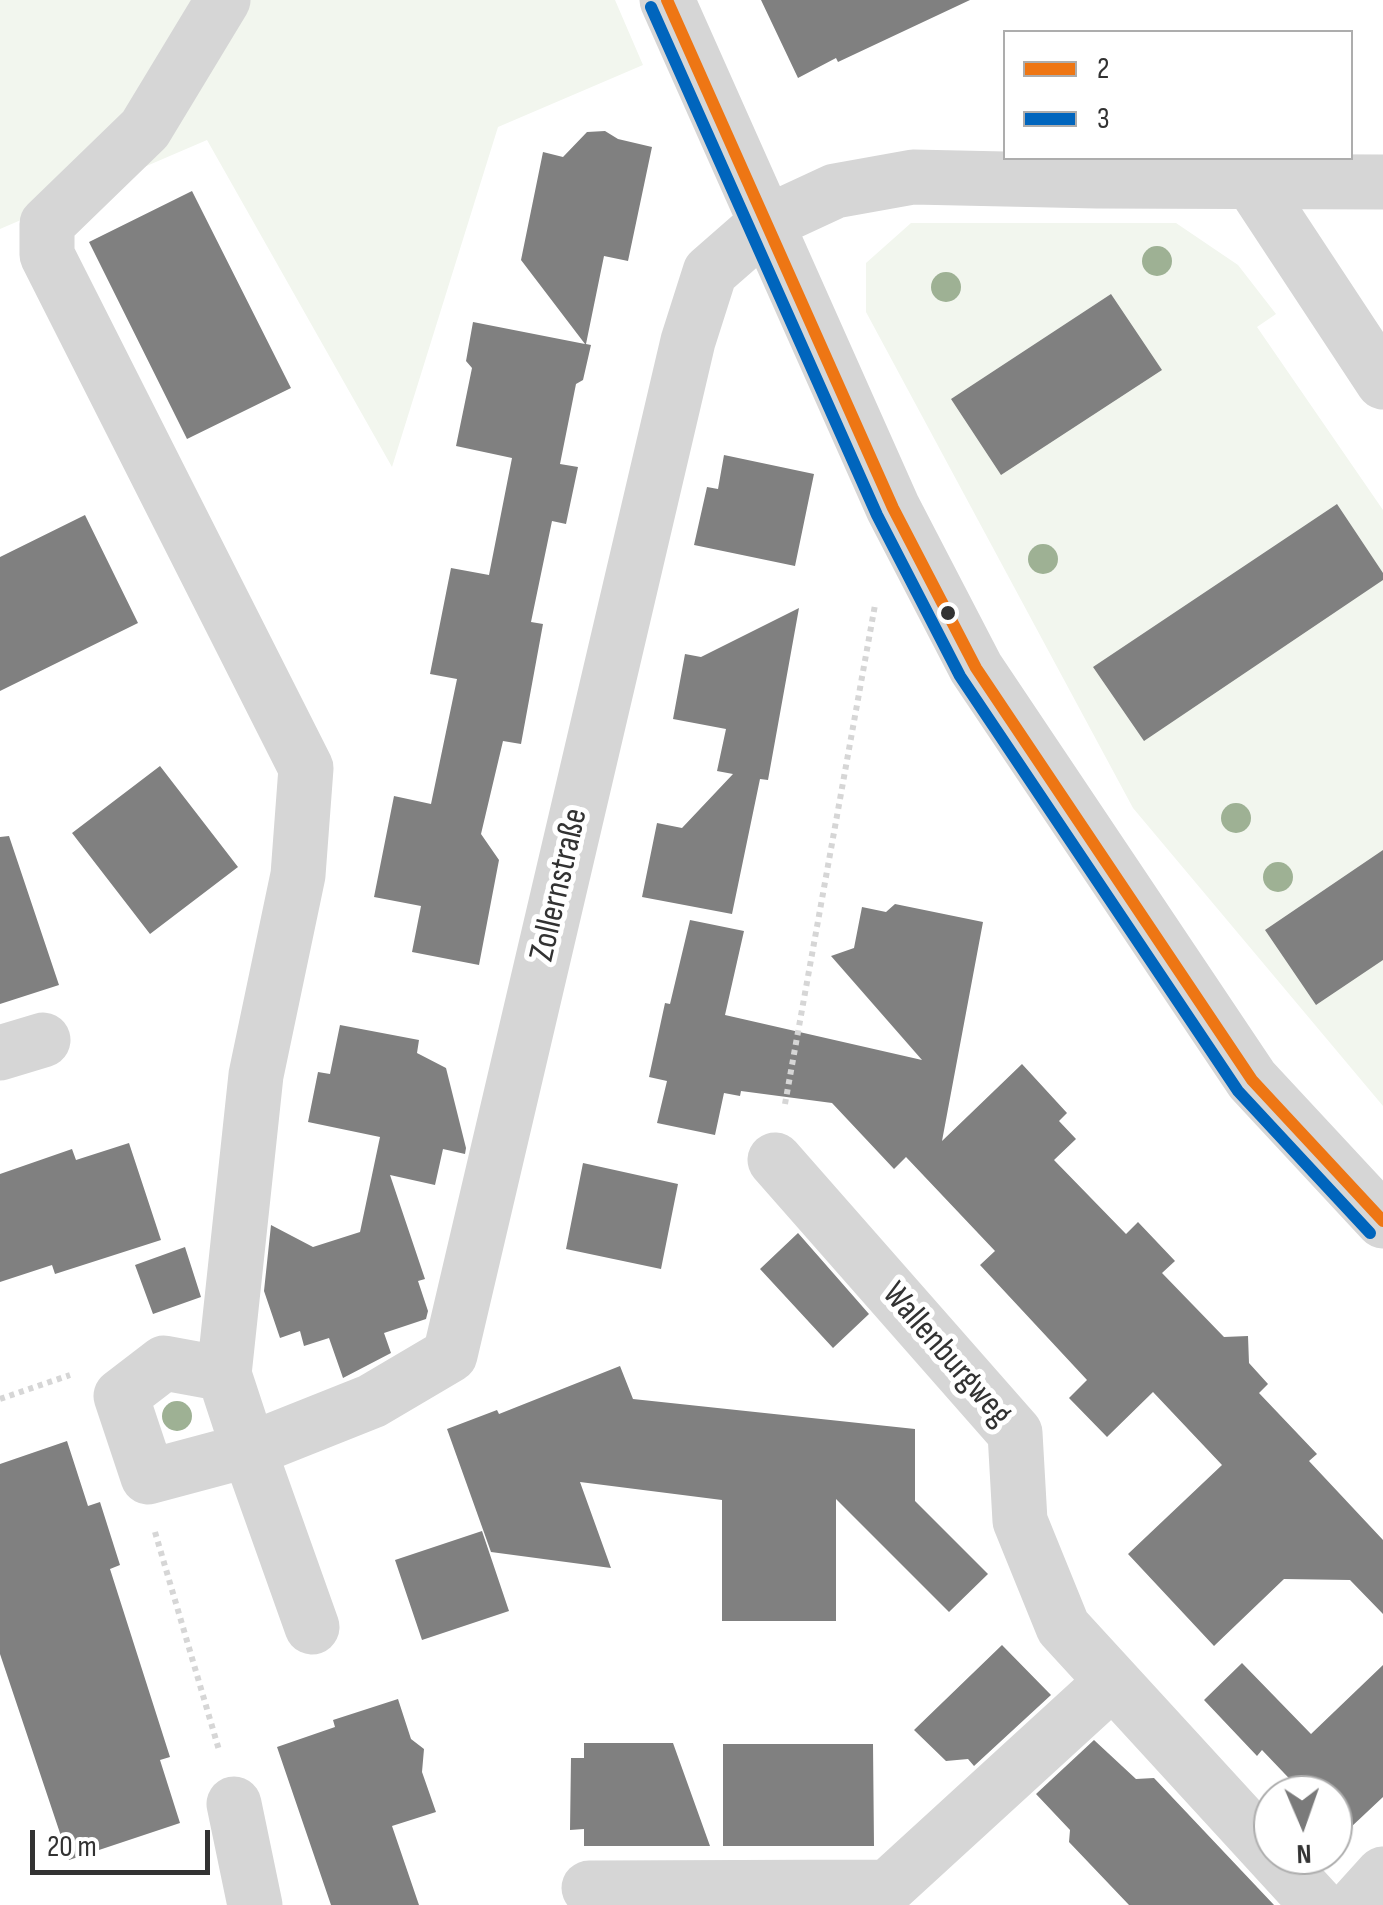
<!DOCTYPE html>
<html>
<head>
<meta charset="utf-8">
<style>
	body { margin:0 }
	#map { position:relative; width:1383px; height:1905px; overflow:hidden; background:#fff; font-family:"Sofia Sans Condensed",sans-serif }
	canvas { display:block }
	.legend { position:absolute; left:1003px; top:30px; width:350px; height:130px; box-sizing:border-box; background:#fff; border:2px solid #adadad; margin:0; padding:12px 18px; list-style:none; font-size:30px; color:#323232 }
	.legend li { display:flex; align-items:center; gap:20px; height:50px }
	.legend b { width:50px; border:2px solid #adadad }
	.north { position:absolute; left:1253px; top:1775px; width:100px; height:100px; box-sizing:border-box; background:#fff; border:2px solid #adadad; border-radius:50%; rotate:178deg; font-size:28px; font-weight:700; line-height:40px; text-align:center; color:#323232 }
	.north::after { content:''; display:block; margin:auto; width:35px; height:45px; background:#7a7a7a; clip-path:polygon(50% 0,100% 100%,50% 72%,0 100%) }
	.scale { position:absolute; left:30px; top:1830px; width:180px; height:45px; box-sizing:border-box; border:5px solid #323232; border-top:0; padding-left:12px; font-size:30px; line-height:35px; white-space:nowrap; color:#323232; -webkit-text-stroke:8px #fff; paint-order:stroke }
</style>
</head>
<body>
<div id="map">
<canvas width="1383" height="1905"></canvas>
<ul class="legend">
<li><b style="height:12px;background:#ee7614"></b>2</li>
<li><b style="height:12px;background:#0065bd"></b>3</li>
</ul>
<div class="north">N</div>
<div class="scale">20 m</div>
</div>
<script>
const ctx = document.querySelector('canvas').getContext('2d');
ctx.lineJoin = 'round';
function fill(path, color) {
  ctx.fillStyle = color;
  ctx.fill(path, 'evenodd');
}
function shape(rows) {
  const path = new Path2D();
  for (const r of rows) {
    path.moveTo(r[0], r[1]);
    for (let i = 2; i < r.length; i += 2) path.lineTo(r[i], r[i + 1]);
  }
  return path;
}
function strokePath(path, color, width, dash) {
  ctx.strokeStyle = color;
  ctx.lineWidth = width;
  ctx.lineCap = dash ? 'butt' : 'round';
  ctx.setLineDash(dash || []);
  ctx.stroke(path);
}
function drawText(font, color, halo, rows, align = 'center') {
  ctx.font = font + ' "Sofia Sans Condensed",sans-serif';
  ctx.lineWidth = 10;
  ctx.setLineDash([]);
  ctx.textBaseline = 'middle';
  ctx.strokeStyle = halo;
  ctx.fillStyle = color;
  for (const [text, x, y, turn = 0] of rows) {
    ctx.save();
    ctx.translate(x, y);
    ctx.rotate((+turn || 0) * Math.PI / 180);
    ctx.textAlign = isNaN(turn) ? turn : align;
    if (halo) ctx.strokeText(text, 0, 0);
    ctx.fillText(text, 0, 0);
    ctx.restore();
  }
}
fill(shape([
	[0,0,615,0,643,65,498,127,392,467,207,140,0,229],
	[911,223,1176,223,1238,265,1276,314,1257,327,1383,510,1383,1106,1133,808,866,312,866,263]
]), '#f2f6ee');
fill(shape([
	[761,0,970,0,838,62,836,58,798,78],
	[605,131,618,139,652,147,628,261,604,256,586,344,591,345,583,380,576,384,560,464,578,467,566,524,552,521,531,622,543,624,521,744,503,741,481,834,499,860,479,965,412,952,421,906,374,897,394,796,431,804,457,679,430,674,451,568,489,575,512,458,456,446,472,368,466,361,473,322,585,344,521,260,543,152,563,157,587,132],
	[192,191,291,388,187,439,89,242],
	[1111,294,1162,370,1001,475,951,399],
	[724,455,814,474,795,566,694,545,707,487,718,489],
	[1337,504,1383,573,1383,580,1144,741,1093,667],
	[85,515,138,623,0,691,0,557],
	[799,608,768,780,760,779,732,914,642,897,657,823,682,828,733,774,717,771,726,729,673,719,685,654,701,657],
	[160,766,238,867,150,934,72,833],
	[9,836,59,985,0,1004,0,837],
	[1383,850,1383,960,1316,1005,1265,930],
	[895,904,983,922,942,1141,1022,1064,1067,1113,1059,1121,1076,1139,1054,1160,1126,1234,1138,1222,1175,1261,1162,1273,1224,1337,1248,1336,1249,1363,1268,1384,1259,1393,1317,1454,1309,1461,1383,1540,1383,1614,1350,1580,1284,1579,1214,1646,1128,1554,1222,1465,1153,1392,1107,1437,1069,1398,1087,1380,980,1265,995,1251,906,1157,894,1169,832,1103,741,1091,740,1096,724,1093,715,1135,657,1123,667,1081,649,1077,665,1003,670,1004,690,920,744,931,725,1015,922,1060,831,956,854,948,862,907,886,912],
	[340,1025,419,1040,417,1053,446,1068,466,1148,465,1154,443,1149,435,1185,390,1175,425,1279,418,1281,428,1311,426,1319,384,1333,391,1353,343,1378,329,1338,304,1346,300,1331,280,1338,264,1291,271,1225,313,1247,360,1232,380,1137,308,1122,318,1072,330,1074],
	[129,1143,161,1240,55,1274,52,1265,0,1282,0,1174,72,1149,76,1160],
	[583,1163,678,1184,661,1269,566,1249],
	[798,1233,869,1314,833,1348,760,1269],
	[185,1247,201,1297,153,1314,135,1265],
	[620,1366,633,1399,915,1429,915,1501,988,1574,949,1612,836,1499,836,1621,722,1621,722,1500,580,1482,611,1568,491,1552,447,1429,497,1410,499,1414],
	[67,1441,88,1506,100,1502,120,1565,110,1569,170,1757,160,1760,180,1823,69,1860,0,1654,0,1464],
	[482,1531,509,1611,422,1640,395,1560],
	[1002,1645,1051,1695,974,1766,968,1759,946,1761,914,1730],
	[1242,1663,1311,1734,1383,1665,1383,1797,1333,1844,1333,1795,1305,1795,1262,1750,1257,1756,1204,1700],
	[398,1699,411,1739,424,1749,422,1772,436,1812,392,1826,419,1905,331,1905,277,1747,335,1727,333,1720],
	[1094,1740,1136,1779,1154,1778,1274,1905,1129,1905,1069,1842,1070,1830,1036,1794],
	[584,1743,673,1743,710,1846,584,1846,584,1829,570,1830,571,1758,584,1758],
	[723,1744,873,1744,874,1846,723,1846]
]), '#808080');
strokePath(shape([
	[785,1104,875,605],
	[0,1399,70,1375],
	[155,1532,219,1750]
]), '#d6d6d6', 6, [5, 5]);
strokePath(shape([
	[223,0,145,129,47,224,47,255,306,768,298,875,256,1075,224,1374],
	[667,0,893,508,976,668,1252,1080,1383,1221],
	[1252,183,1383,382],
	[0,1053,43,1040],
	[775,1160,1015,1433,1020,1521,1063,1627,1318,1905],
	[312,1627,249,1450,224,1374,164,1363,121,1396,148,1477,249,1450,372,1401,450,1355,688,341,710,272,766,223,835,191,913,177,1097,181,1383,182],
	[234,1804,255,1905],
	[589,1888,888,1887,1111,1683],
	[1355,1905,1383,1874]
]), '#d6d6d6', 55);
strokePath(shape([
	[667,0,893,508,976,668,1252,1080,1383,1221]
]), '#ee7614', 12);
strokePath(shape([
	[651,7,877,515,960,676,1238,1091,1370,1233]
]), '#0065bd', 12);
ctx.fillStyle = '#9eb194';
for (const [x, y] of [
	[1157,261],
	[946,287],
	[1043,559],
	[1236,818],
	[1278,877],
	[177,1416]
]) {
  ctx.beginPath();
  ctx.arc(x, y, 15, 0, 2 * Math.PI);
  ctx.fill();
}
for (const [x, y, r, color] of [
	[948,613,9,"#323232"]
]) {
  const dot = new Path2D();
  dot.arc(x, y, r, 0, 2 * Math.PI);
  ctx.fillStyle = color;
  ctx.fill(dot);
  strokePath(dot, '#fff', 4);
}
drawText('35px', '#323232', '#fff', [
	["Zollernstraße",560,885,-77],
	["Wallenburgweg",946,1355,49]
]);
</script>
</body>
</html>
